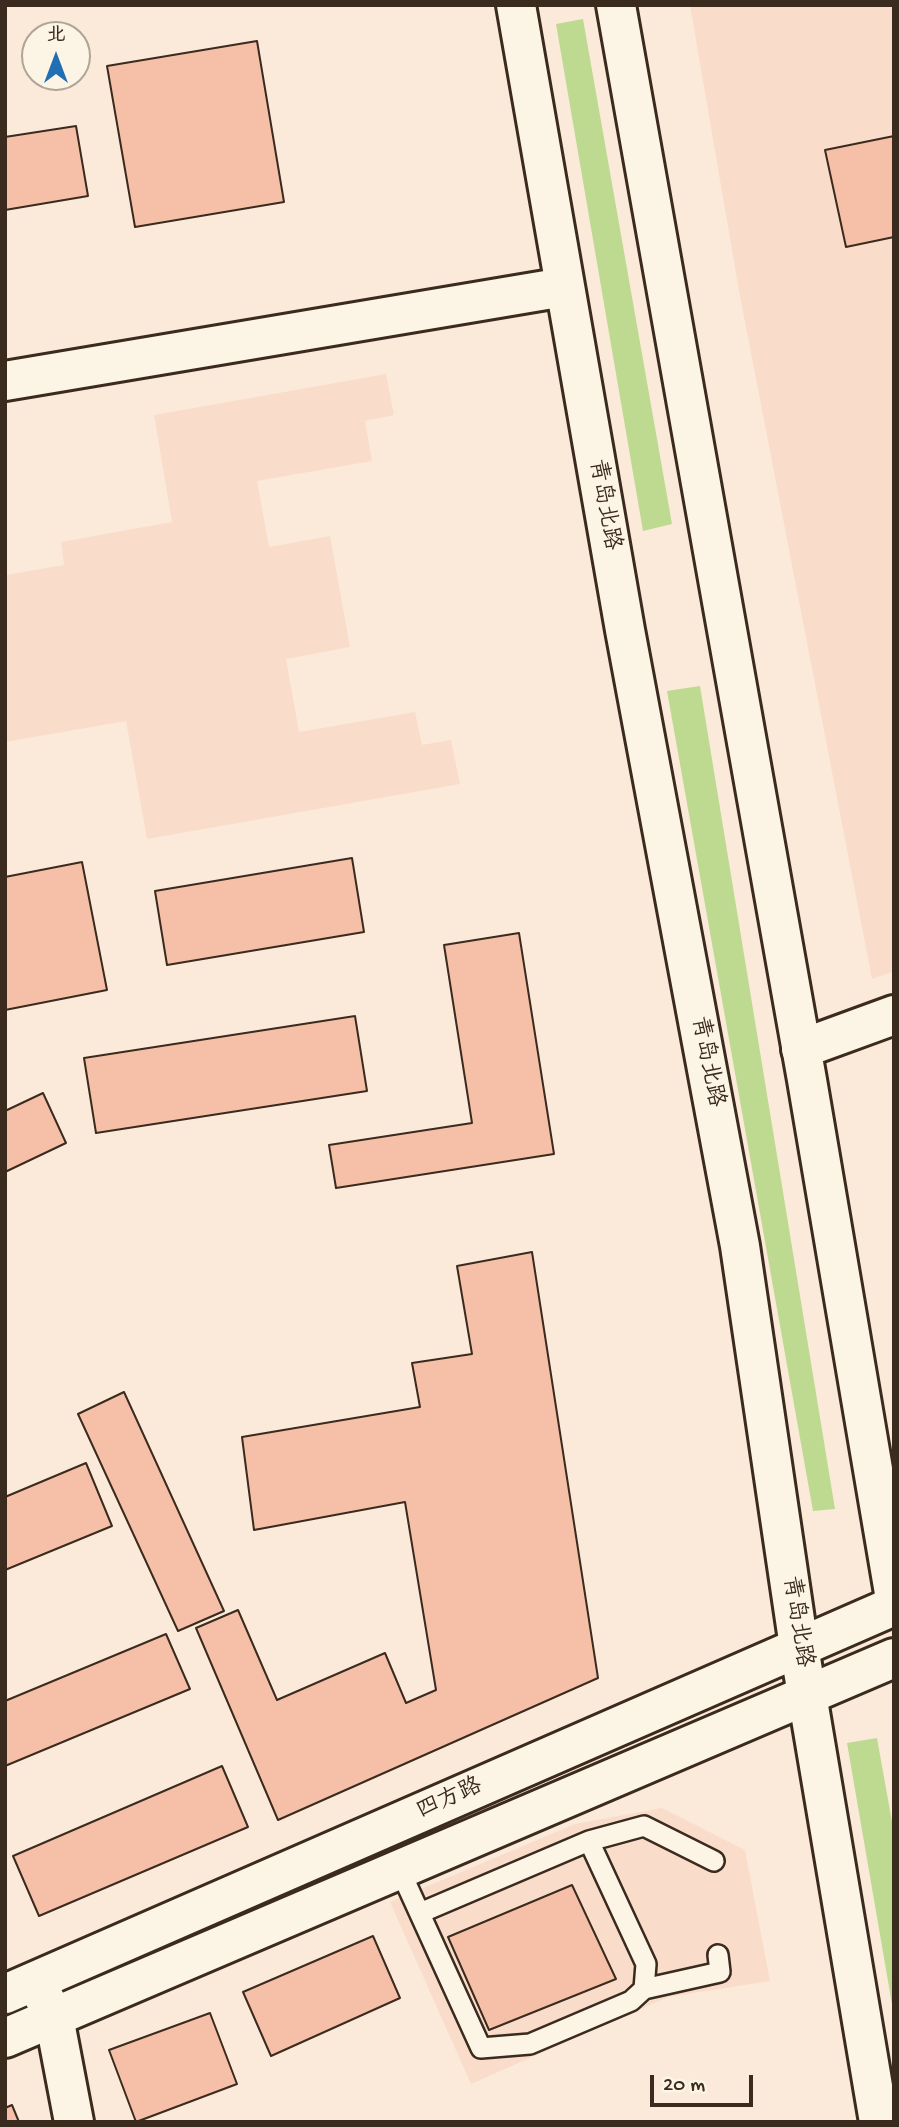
<!DOCTYPE html>
<html>
<head>
<meta charset="utf-8">
<style>
	body { margin:0 }
	#map { position:relative; width:899px; height:2127px; overflow:hidden; background:#fbead9; font-family:"Gochi Hand","LXGW WenKai TC",sans-serif }
	canvas { display:block }
	.frame { position:absolute; inset:0; border:7px solid #3b2a1e; pointer-events:none }
	.north { position:absolute; left:21px; top:21px; width:70px; height:70px; box-sizing:border-box; background:#fcf5e5; border:2px solid #afa495; border-radius:50%; rotate:0deg; font-size:19px; font-weight:700; line-height:28px; text-align:center; color:#3b2a1e }
	.north::after { content:''; display:block; margin:auto; width:24px; height:32px; background:#1f6fb2; clip-path:polygon(50% 0,100% 100%,50% 72%,0 100%) }
	.scale { position:absolute; left:650px; top:2075px; width:103px; height:32px; box-sizing:border-box; border:4px solid #3b2a1e; border-top:0; padding-left:9px; font-size:21px; line-height:24px; white-space:nowrap; color:#3b2a1e; -webkit-text-stroke:5px #fcf5e5; paint-order:stroke }
</style>
</head>
<body>
<div id="map">
<canvas width="899" height="2127"></canvas>
<div class="frame"></div>
<div class="north">北</div>
<div class="scale">20 m</div>
</div>
<script>
const ctx = document.querySelector('canvas').getContext('2d');
ctx.lineJoin = 'round';
function fill(path, color) {
  ctx.fillStyle = color;
  ctx.fill(path, 'evenodd');
}
function shape(rows) {
  const path = new Path2D();
  for (const r of rows) {
    path.moveTo(r[0], r[1]);
    for (let i = 2; i < r.length; i += 2) path.lineTo(r[i], r[i + 1]);
  }
  return path;
}
function strokePath(path, color, width, dash) {
  ctx.strokeStyle = color;
  ctx.lineWidth = width;
  ctx.lineCap = dash ? 'butt' : 'round';
  ctx.setLineDash(dash || []);
  ctx.stroke(path);
}
function drawText(font, color, halo, rows, align = 'center') {
  ctx.font = font + ' "Gochi Hand","LXGW WenKai TC",sans-serif';
  ctx.lineWidth = 5;
  ctx.setLineDash([]);
  ctx.textBaseline = 'middle';
  ctx.strokeStyle = halo;
  ctx.fillStyle = color;
  for (const [text, x, y, turn = 0] of rows) {
    ctx.save();
    ctx.translate(x, y);
    ctx.rotate((+turn || 0) * Math.PI / 180);
    ctx.textAlign = isNaN(turn) ? turn : align;
    if (halo) ctx.strokeText(text, 0, 0);
    ctx.fillText(text, 0, 0);
    ctx.restore();
  }
}
fill(shape([
	[690,5,894,5,894,971,872,979,739,291],
	[386,374,394,415,365,421,372,461,257,481,269,547,330,536,350,647,286,659,299,732,415,712,422,745,451,740,460,784,147,839,126,721,5,742,5,575,64,565,61,542,172,522,154,415],
	[662,1808,745,1850,770,1981,668,1997,471,2084,390,1902,575,1824]
]), '#f9ddca');
fill(shape([
	[583,19,672,524,643,531,556,24],
	[700,686,835,1509,813,1511,667,691],
	[877,1738,894,1833,894,2016,847,1743]
]), '#beda91');
const building = shape([
	[257,41,284,202,135,227,107,66,257,41],
	[76,126,88,196,5,210,5,137,76,126],
	[894,136,894,237,846,247,825,150,894,136],
	[352,858,364,932,167,965,155,891,352,858],
	[82,862,107,990,5,1010,5,877,82,862],
	[519,933,554,1154,336,1188,329,1145,472,1123,444,945,519,933],
	[355,1016,367,1091,96,1133,84,1058,355,1016],
	[43,1093,66,1143,5,1172,5,1111,43,1093],
	[532,1252,598,1678,278,1820,196,1628,238,1610,277,1700,385,1653,406,1703,436,1690,405,1502,254,1530,242,1437,420,1407,412,1363,472,1354,457,1266,532,1252],
	[124,1392,224,1611,178,1631,78,1414,124,1392],
	[86,1463,112,1526,5,1570,5,1497,86,1463],
	[166,1634,190,1689,5,1766,5,1701,166,1634],
	[222,1766,248,1827,39,1916,13,1856,222,1766],
	[572,1885,616,1979,489,2030,448,1937,572,1885],
	[373,1936,400,1998,271,2056,243,1992,373,1936],
	[210,2013,237,2084,136,2122,109,2050,210,2013],
	[12,2105,19,2122,5,2122,5,2108,12,2105]
]);
fill(building, '#f5c0a7');
strokePath(building, '#3b2a1e', 2);
const lane = shape([
	[589,1841,644,1826,714,1861],
	[399,1868,481,2048,530,2044,631,2001,644,1989,646,1964,589,1841,420,1913],
	[644,1989,720,1972,718,1955]
]);
const street = shape([
	[5,381,564,287],
	[801,1049,894,1015],
	[36,1982,54,2017,74,2122]
]);
const secondary = shape([
	[5,1994,894,1606],
	[5,2038,894,1658]
]);
const primary = shape([
	[516,5,625,630,740,1246,799,1647,879,2122],
	[616,5,807,1080,894,1593]
]);
strokePath(lane, '#3b2a1e', 24);
strokePath(street, '#3b2a1e', 44);
strokePath(secondary, '#3b2a1e', 44);
strokePath(primary, '#3b2a1e', 44);
strokePath(lane, '#fcf5e5', 19);
strokePath(street, '#fcf5e5', 38);
strokePath(secondary, '#fcf5e5', 38);
strokePath(primary, '#fcf5e5', 38);
drawText('23px', '#3b2a1e', '#fcf5e5', [
	["青岛北路",603,505,80],
	["青岛北路",706,1062,79],
	["青岛北路",796,1622,81],
	["四方路",450,1800,-24]
]);
</script>
</body>
</html>
